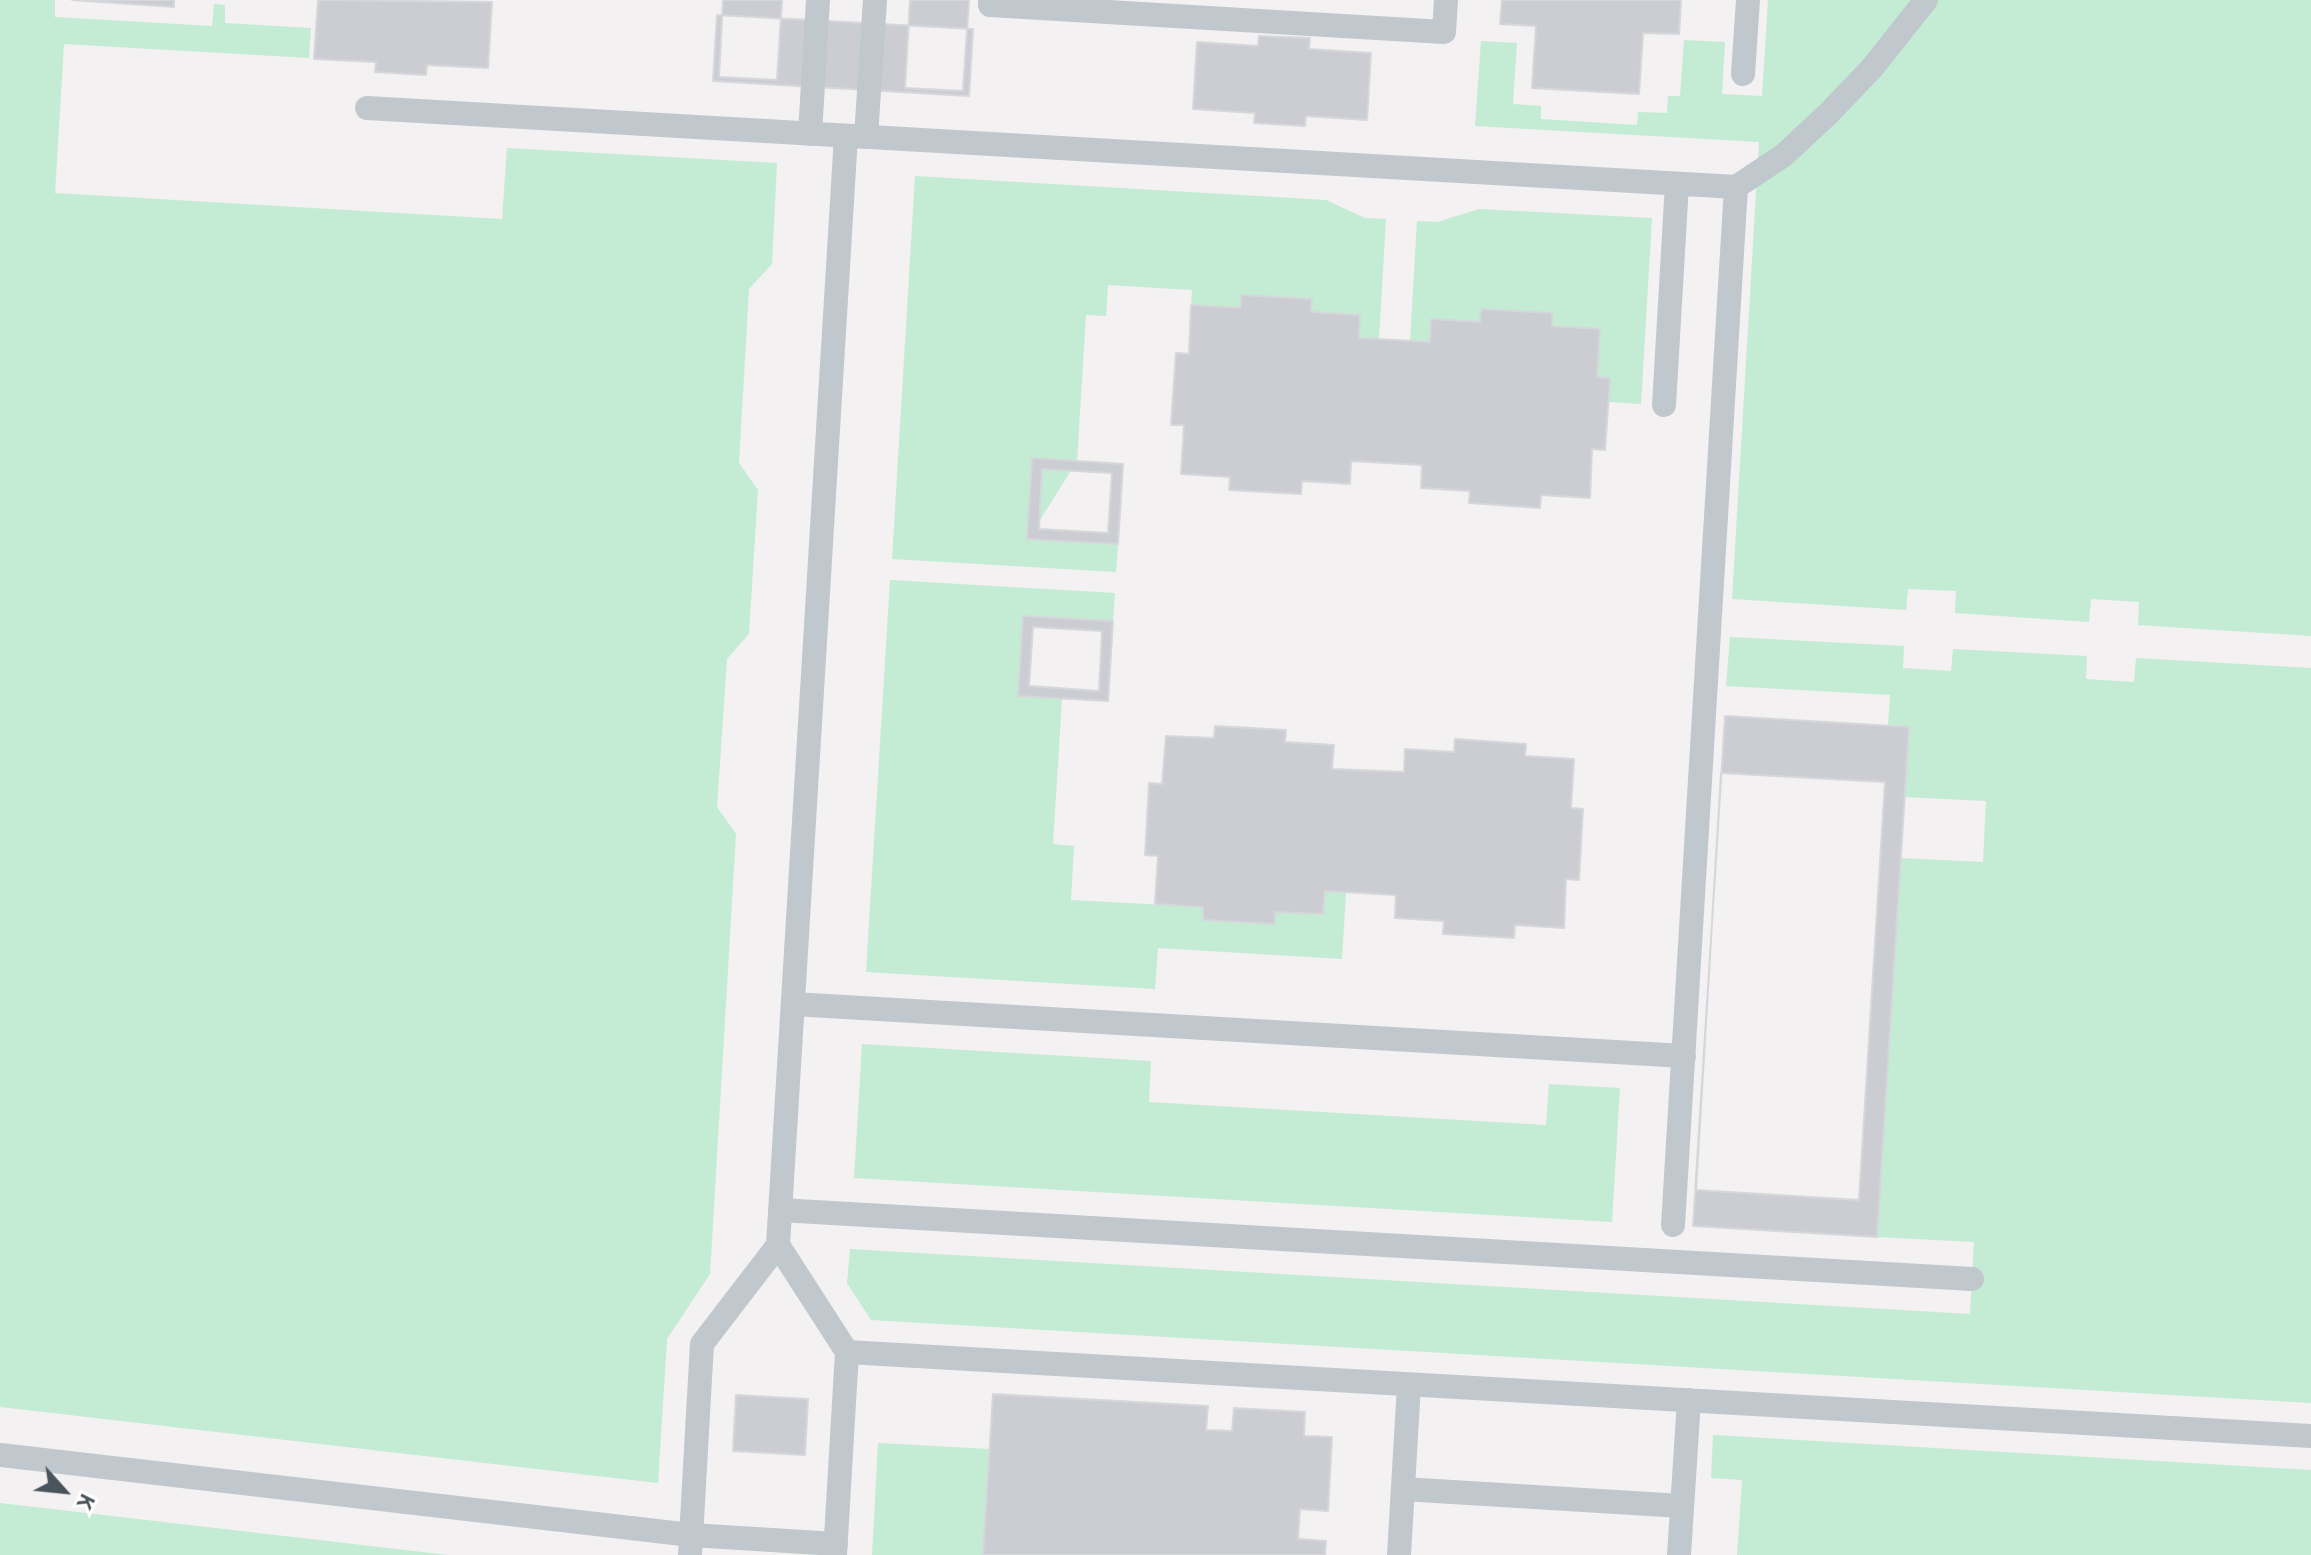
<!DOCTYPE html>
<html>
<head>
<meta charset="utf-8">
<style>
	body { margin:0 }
	#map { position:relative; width:2311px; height:1555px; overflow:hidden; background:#f3f1f1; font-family:"DM Sans",sans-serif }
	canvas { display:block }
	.north { position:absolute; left:24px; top:1451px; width:80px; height:80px; -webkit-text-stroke:6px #fff; paint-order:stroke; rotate:117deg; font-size:22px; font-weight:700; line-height:32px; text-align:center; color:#4a545c }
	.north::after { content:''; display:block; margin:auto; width:28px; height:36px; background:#4a545c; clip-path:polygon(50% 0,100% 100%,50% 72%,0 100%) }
</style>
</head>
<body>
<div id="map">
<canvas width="2311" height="1555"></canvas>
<div class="north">K</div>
</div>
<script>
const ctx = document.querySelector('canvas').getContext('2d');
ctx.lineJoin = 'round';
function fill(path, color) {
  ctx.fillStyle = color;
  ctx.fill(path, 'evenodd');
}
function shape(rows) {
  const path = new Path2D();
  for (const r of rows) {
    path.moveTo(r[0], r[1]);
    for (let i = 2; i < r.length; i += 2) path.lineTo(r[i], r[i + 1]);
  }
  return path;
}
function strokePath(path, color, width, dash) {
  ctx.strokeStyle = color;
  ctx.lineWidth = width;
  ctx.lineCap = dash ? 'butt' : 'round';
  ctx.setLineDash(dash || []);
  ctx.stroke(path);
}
fill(shape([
	[0,0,55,0,55,17,212,26,214,4,225,5,225,23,311,28,309,58,64,44,55,193,502,219,507,148,777,163,772,264,749,289,739,463,758,490,749,634,727,659,717,807,736,834,710,1274,667,1339,658,1483,0,1407],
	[1768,0,2311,0,2311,636,2138,625,2139,602,2091,599,2089,622,1955,613,1956,591,1908,589,1906,610,1732,599,1759,142,1475,126,1481,41,1517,43,1513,104,1541,106,1541,119,1637,125,1638,112,1667,113,1668,96,1680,96,1684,40,1725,42,1722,94,1762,96],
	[915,176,1326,200,1365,218,1386,219,1379,339,1359,338,1360,315,1311,312,1312,299,1241,295,1240,308,1191,305,1192,290,1108,285,1106,316,1086,315,1077,461,1028,539,1118,544,1116,572,892,559],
	[1479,209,1652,218,1641,404,1609,402,1609,378,1597,377,1600,329,1552,326,1552,313,1481,309,1480,322,1432,319,1430,342,1410,341,1417,221,1437,222],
	[890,580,1115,593,1113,621,1023,616,1018,696,1062,699,1053,844,1074,846,1071,900,1203,907,1203,920,1274,924,1275,912,1323,914,1325,891,1346,893,1342,959,1158,948,1155,989,866,972],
	[1730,637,1904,646,1903,668,1951,671,1953,649,2087,656,2086,679,2134,682,2136,658,2311,668,2311,1403,871,1320,847,1283,850,1249,1970,1314,1974,1242,1877,1237,1900,858,1983,862,1986,801,1904,797,1909,727,1888,725,1890,695,1726,686],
	[862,1044,1151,1061,1149,1102,1546,1125,1549,1084,1620,1088,1612,1222,854,1178],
	[1713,1435,2311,1470,2311,1555,1737,1555,1742,1480,1711,1478],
	[878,1443,989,1449,983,1555,872,1555],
	[0,1503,448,1555,0,1555]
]), '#c4ebd3');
const building = shape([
	[72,0,174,0,174,7,72,0],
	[318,0,492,2,488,68,427,65,426,75,375,72,376,62,314,59,318,0],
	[723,0,782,0,777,80,719,77,723,0],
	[910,0,969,0,963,91,905,88,910,0],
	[1502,0,1681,0,1679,34,1643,33,1639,94,1532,88,1536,26,1500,24,1502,0],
	[717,15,973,29,969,96,713,81,717,15],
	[1259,36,1310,38,1309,49,1371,53,1367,120,1306,116,1305,126,1254,123,1255,113,1193,109,1197,42,1258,46,1259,36],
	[1241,295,1312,299,1311,312,1360,315,1359,338,1430,342,1431,319,1480,322,1481,309,1552,313,1552,326,1600,329,1597,377,1610,378,1605,450,1592,449,1590,498,1541,495,1540,508,1469,503,1470,491,1421,488,1422,465,1351,461,1350,484,1302,481,1301,494,1229,490,1230,477,1181,474,1184,425,1171,425,1176,353,1189,354,1191,305,1240,308,1241,295],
	[1032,458,1123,464,1118,544,1027,539,1032,458],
	[1042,469,1112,473,1108,533,1039,529,1042,469],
	[1023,616,1113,621,1108,701,1018,696,1023,616],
	[1033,627,1102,631,1099,691,1029,686,1033,627],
	[1725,716,1909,727,1877,1237,1693,1226,1725,716],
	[1215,726,1286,730,1285,742,1334,745,1332,769,1404,772,1405,749,1454,752,1455,739,1526,744,1525,756,1574,759,1571,808,1583,809,1579,880,1566,879,1564,928,1515,925,1514,938,1443,934,1444,921,1395,918,1396,895,1361,893,1325,891,1323,914,1275,912,1275,924,1203,920,1203,907,1155,904,1158,856,1145,855,1149,783,1162,784,1166,736,1214,738,1215,726],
	[1721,773,1885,782,1859,1200,1696,1190,1721,773],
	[993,1394,1208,1406,1206,1430,1232,1431,1234,1408,1305,1412,1304,1436,1332,1437,1328,1511,1300,1509,1298,1539,1326,1541,1325,1555,983,1555,993,1394],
	[736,1395,808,1399,805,1455,733,1451,736,1395]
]);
fill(building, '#cbcdd2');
strokePath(building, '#d5d7db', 2);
strokePath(shape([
	[990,0,990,5,1444,32,1446,0],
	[1743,74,1748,0],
	[367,108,1736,187,1784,155,1829,113,1872,68,1926,0],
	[810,134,818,0],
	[866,137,875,0],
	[1664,405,1677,184],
	[793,1004,1684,1056],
	[780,1210,1972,1279],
	[1673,1225,1736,187],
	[778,1245,847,1352,835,1555],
	[847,1352,2311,1436],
	[0,1455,691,1535,836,1544],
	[1403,1489,1682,1506],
	[690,1555,702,1344,778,1245,846,136],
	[1399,1555,1409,1385],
	[1679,1555,1689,1400]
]), '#c0c8ce', 24);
</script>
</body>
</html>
